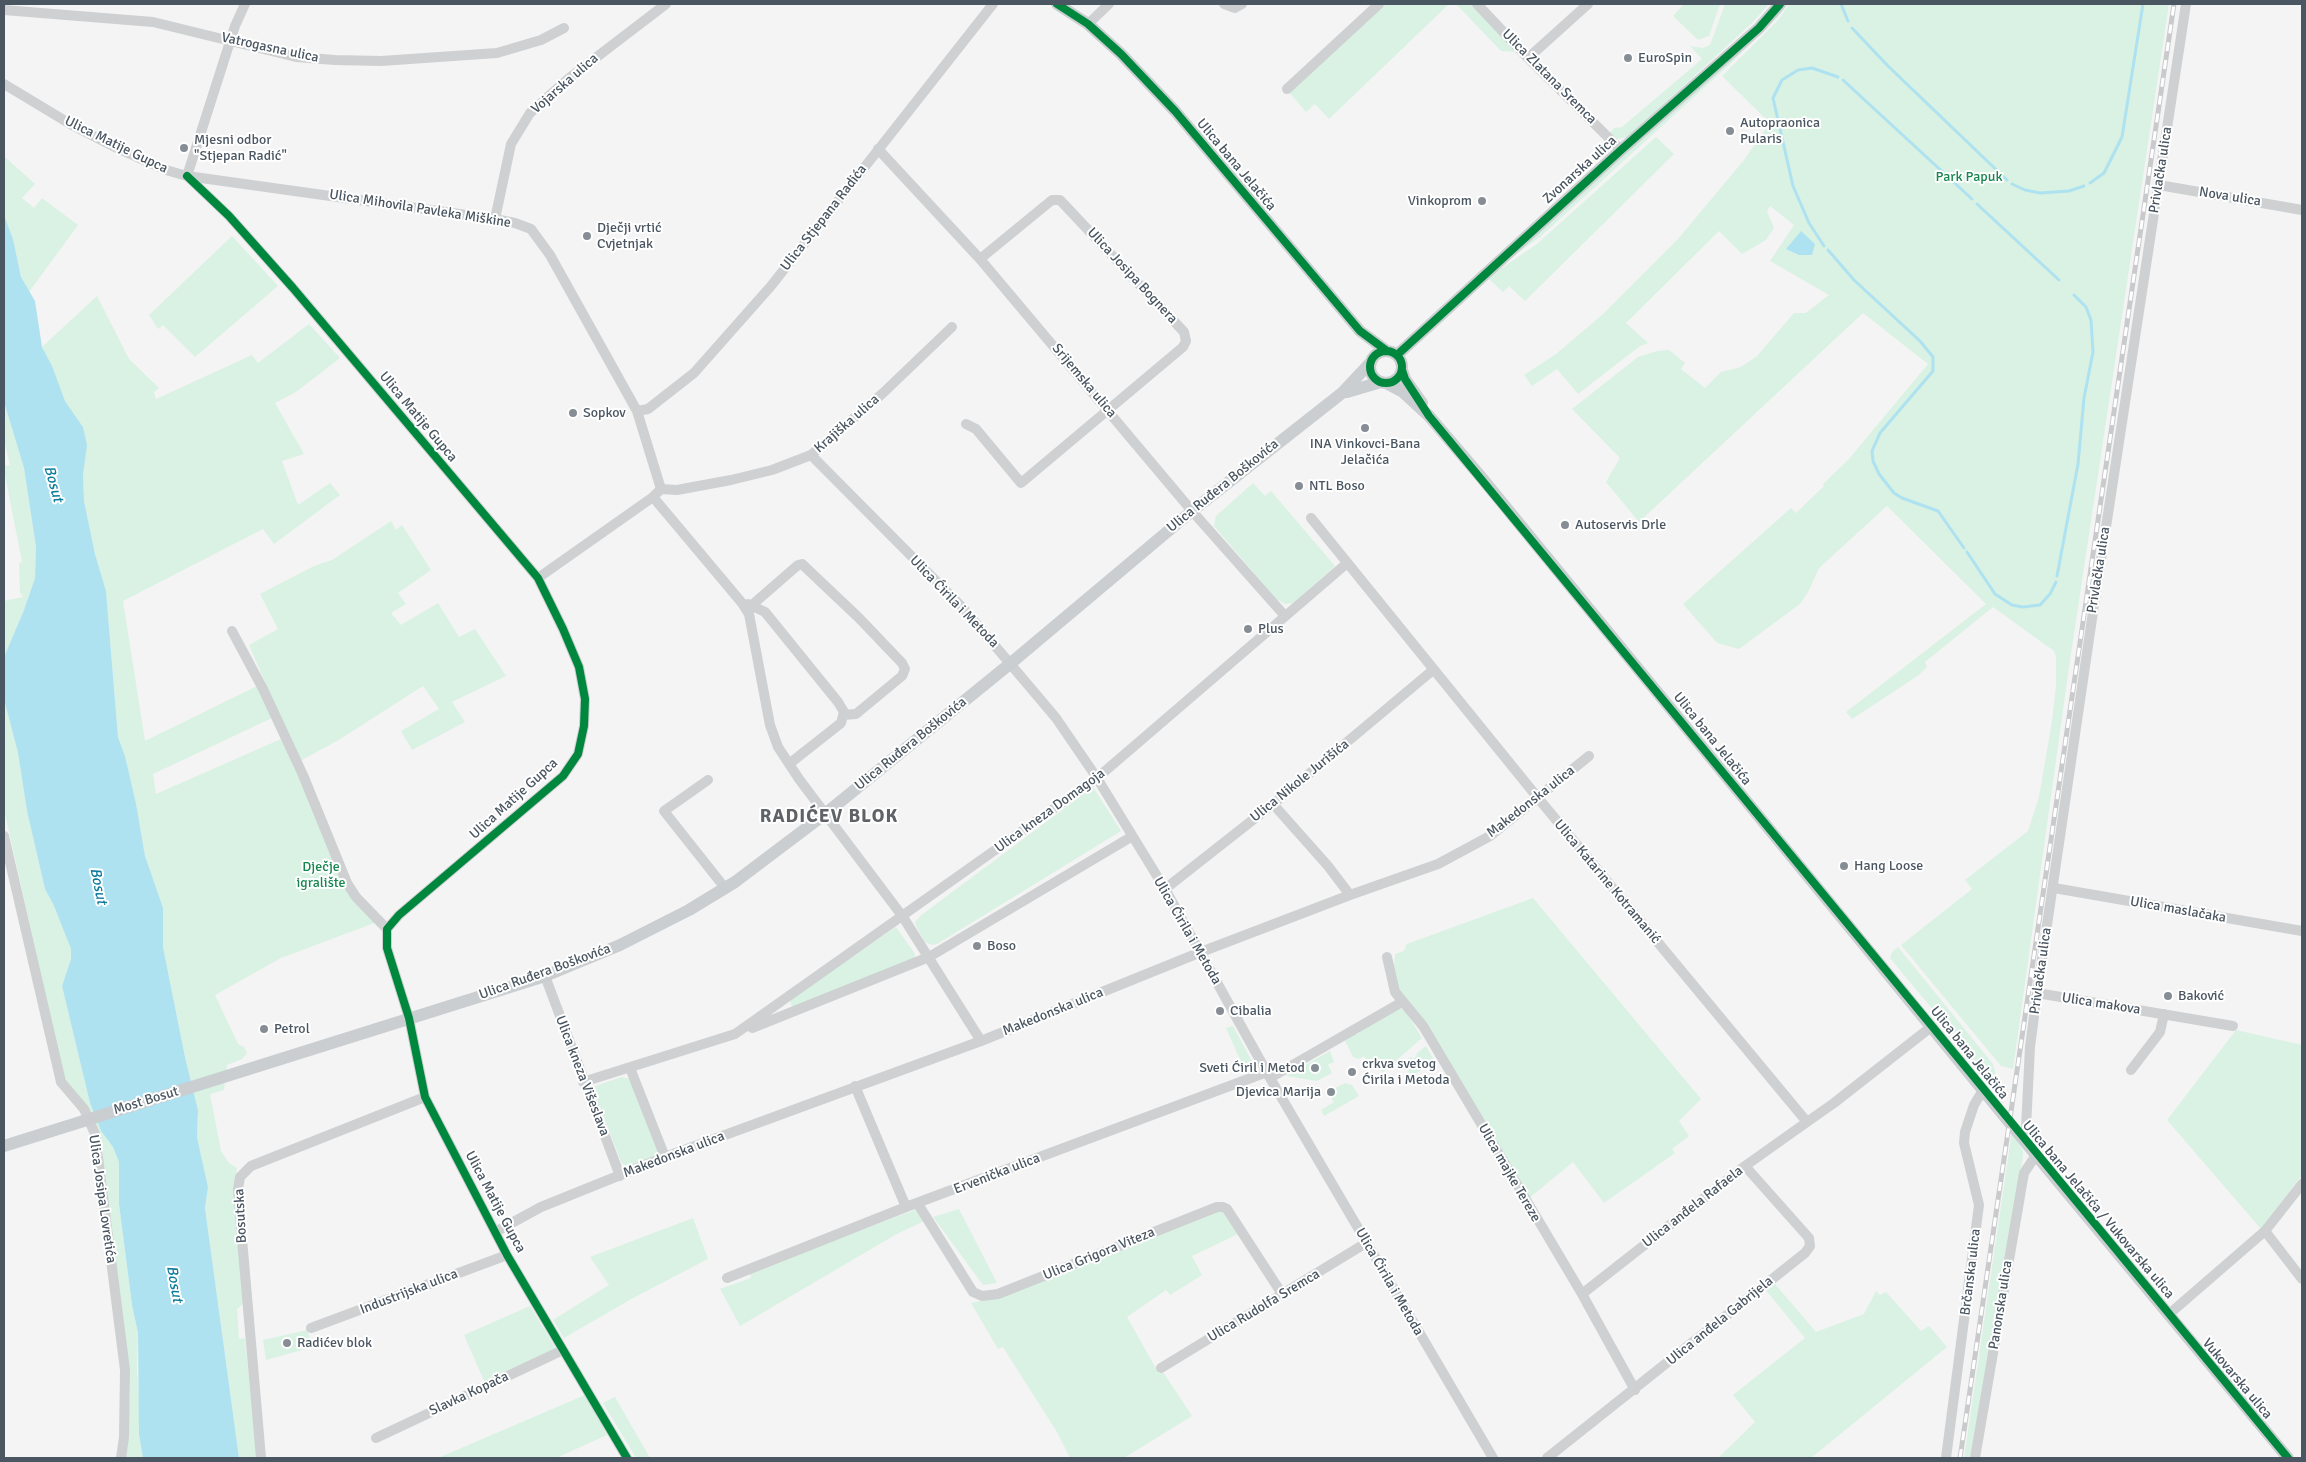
<!DOCTYPE html>
<html>
<head>
<meta charset="utf-8">
<style>
	body { margin:0 }
	#map { position:relative; width:2306px; height:1462px; overflow:hidden; background:#f4f4f4; font-family:Signika,sans-serif }
	canvas { display:block }
	.frame { position:absolute; inset:0; border:5px solid #4a5661; pointer-events:none }
</style>
</head>
<body>
<div id="map">
<canvas width="2306" height="1462"></canvas>
<div class="frame"></div>
</div>
<script>
const ctx = document.querySelector('canvas').getContext('2d');
ctx.lineJoin = 'round';
function fill(path, color) {
  ctx.fillStyle = color;
  ctx.fill(path, 'evenodd');
}
function shape(rows) {
  const path = new Path2D();
  for (const r of rows) {
    if (r.length === 3) {
      path.moveTo(r[0] + r[2], r[1]);
      path.arc(r[0], r[1], r[2], 0, 2 * Math.PI);
      continue;
    }
    path.moveTo(r[0], r[1]);
    for (let i = 2; i < r.length; i += 2) path.lineTo(r[i], r[i + 1]);
  }
  return path;
}
function strokePath(path, color, width, dash) {
  ctx.strokeStyle = color;
  ctx.lineWidth = width;
  ctx.lineCap = dash ? 'butt' : 'round';
  ctx.setLineDash(dash || []);
  ctx.stroke(path);
}
function drawText(font, color, halo, rows, align = 'center') {
  ctx.font = font + ' Signika,sans-serif';
  ctx.lineWidth = 4;
  ctx.setLineDash([]);
  ctx.textBaseline = 'middle';
  ctx.strokeStyle = halo;
  ctx.fillStyle = color;
  for (const [text, x, y, turn = 0] of rows) {
    ctx.save();
    ctx.translate(x, y);
    ctx.rotate((+turn || 0) * Math.PI / 180);
    ctx.textAlign = isNaN(turn) ? turn : align;
    if (halo) ctx.strokeText(text, 0, 0);
    ctx.fillText(text, 0, 0);
    ctx.restore();
  }
}
fill(shape([
	[1386,4,1449,4,1329,119,1315,104,1306,112,1289,92],
	[1456,4,1472,4,1517,52,1501,51],
	[1684,4,1720,4,1709,36,1698,40,1673,16],
	[1725,4,1769,4,1753,22,1628,137,1616,139,1609,134,1614,128,1622,127,1702,59,1690,46,1703,48,1710,45],
	[1784,4,1788,4,1779,16,1728,66,1540,237,1508,260],
	[1789,4,2169,4,2069,667,2013,1069,2001,1066,1901,945,1972,889,1965,880,2028,831,2039,797,2052,721,2056,686,2056,657,2054,651,1993,607,1925,662,1927,667,1919,675,1852,719,1846,712,1986,604,1887,506,1819,568,1808,592,1800,604,1739,649,1717,643,1683,604,1791,508,1796,513,1824,486,1823,484,1848,460,1928,364,1863,313,1639,522,1606,482,1620,458,1572,409,1638,357,1657,351,1669,350,1685,363,1681,369,1705,388,1721,372,1741,367,1757,356,1794,313,1806,313,1829,295,1770,261,1794,225,1770,206,1767,211,1774,228,1766,240,1742,254,1719,231,1626,323,1648,343,1640,346,1578,394,1557,369,1532,386,1524,375,1556,354,1602,315,1678,239,1744,160,1770,123,1722,76,1779,19],
	[1656,137,1674,154,1525,301,1509,286,1503,292,1489,279,1499,270,1537,244],
	[4,156,35,184,22,198,34,208,42,198,78,225,29,292,21,277,13,239,4,215],
	[232,236,278,286,195,357,163,325,158,329,149,315],
	[97,296,129,359,159,388,154,392,156,399,252,355,258,363,309,324,340,358,296,392,275,403,304,454,282,461,298,505,330,483,340,495,274,544,263,529,123,601,145,741,259,685,272,718,153,774,156,794,281,739,297,770,331,855,377,922,281,958,215,995,238,1044,244,1047,247,1053,242,1059,227,1065,224,1090,210,1094,221,1151,229,1163,237,1168,234,1189,243,1304,237,1309,239,1339,245,1338,257,1458,239,1458,205,1208,208,1187,197,1137,198,1110,185,1057,163,947,162,908,145,856,125,756,118,737,106,591,95,554,84,501,83,475,86,445,83,427,65,401,42,347],
	[4,402,24,468,36,547,35,578,24,610,4,657,4,601,23,597,20,593,19,563,22,562,4,470,4,466,10,465,4,440],
	[1253,483,1265,496,1271,491,1335,566,1293,603,1285,604,1276,599,1214,526,1216,516],
	[391,521,396,530,402,525,431,570,398,593,406,604,391,613,401,625,438,603,459,637,475,629,506,676,452,702,465,722,412,750,401,731,439,709,423,686,337,741,298,762,263,683,265,682,249,645,278,629,260,594,314,566,332,560],
	[4,699,18,753,27,811,45,889,54,906,71,949,71,959,62,986,90,1103,101,1131,113,1147,119,1162,119,1204,132,1305,138,1333,137,1370,143,1458,124,1458,130,1394,129,1368,103,1168,103,1148,98,1133,65,1083,4,809],
	[1093,787,1121,831,937,944,932,945,925,942,916,926,915,922,920,916],
	[1533,898,1701,1099,1679,1121,1689,1136,1672,1149,1675,1153,1604,1203,1573,1162,1528,1199,1397,989,1394,966,1395,954,1404,951,1407,944],
	[896,927,915,954,914,960,794,1007,791,1005,790,1000],
	[1898,947,1993,1064,2004,1104,1968,1052,1890,958,1892,952],
	[1399,1008,1405,1010,1422,1038,1383,1072,1374,1067,1371,1069,1364,1056,1359,1059,1353,1057,1344,1039,1355,1034,1359,1034,1360,1030],
	[1233,1026,1255,1067,1242,1075,1238,1069,1243,1066,1226,1028],
	[2236,1030,2302,1045,2302,1175,2261,1229,2167,1120],
	[1426,1046,1435,1062,1411,1076,1403,1063,1411,1057,1413,1059,1417,1056,1416,1054],
	[1330,1051,1334,1062,1328,1065,1332,1073,1321,1079,1317,1081,1286,1076],
	[622,1077,630,1079,659,1151,657,1155,628,1168,621,1162,593,1089,595,1086],
	[1345,1083,1352,1085,1359,1096,1324,1116,1321,1110,1334,1102,1327,1092],
	[2012,1131,2023,1151,2023,1156,1971,1458,1964,1458],
	[959,1209,997,1283,983,1285,933,1217],
	[915,1210,919,1211,924,1221,895,1235,740,1326,720,1289,751,1278,749,1272],
	[1218,1211,1223,1211,1240,1233,1192,1256,1202,1275,1170,1295,1166,1290,1127,1317,1159,1374,1163,1372,1192,1416,1124,1458,1070,1458,1057,1432,1008,1355,1003,1347,998,1349,971,1303,1001,1297],
	[693,1218,708,1259,633,1298,564,1338,553,1320,609,1285,590,1257],
	[1774,1283,1816,1332,1864,1314,1876,1291,1880,1295,1886,1292,1921,1331,1929,1326,1947,1347,1811,1458,1718,1458,1755,1422,1733,1395,1805,1338,1765,1289],
	[530,1306,556,1349,485,1383,464,1335],
	[307,1330,313,1347,266,1360,263,1340],
	[585,1395,607,1435,556,1458,438,1458],
	[615,1397,650,1458,636,1458,603,1403]
]), '#d9f2e3');
fill(shape([
	[4,215,13,239,21,277,35,301,42,347,52,366,65,401,83,427,87,445,83,475,84,501,95,554,106,591,118,737,125,756,136,804,145,856,163,908,163,947,185,1057,198,1110,197,1137,208,1187,205,1208,239,1458,143,1458,139,1434,138,1333,132,1305,119,1204,119,1162,113,1147,101,1131,90,1103,62,986,71,959,71,949,54,906,45,889,27,811,18,753,4,699,4,657,24,610,35,578,36,547,24,468,4,402],
	[1801,231,1815,244,1812,255,1799,255,1786,249]
]), '#aee2f0');
strokePath(shape([
	[1841,4,1848,21],
	[1852,28,1888,66,2007,180],
	[1843,80,1972,199],
	[2090,183,2104,173,2122,137,2143,4],
	[2012,184,2025,190,2040,193,2069,191,2084,186],
	[1977,204,2059,280],
	[1824,246,1809,223,1793,186,1773,98,1782,80,1798,70,1812,68,1838,77],
	[1828,250,1854,280,1920,341,1933,357,1933,371,1880,433,1872,451,1873,461,1879,474,1894,493,1902,498,1938,511,1964,548],
	[1967,552,1995,594,2012,605,2023,607,2040,605,2050,594,2056,582],
	[2057,576,2078,464,2084,398,2093,352,2091,320,2086,307,2074,295]
]), '#aee2f0', 3);
strokePath(shape([
	[1224,4,1235,8,1242,4],
	[1477,4,1528,58,1621,150],
	[4,10,153,22,296,57,335,60,381,61,497,53,541,40,564,28],
	[1088,24,1109,4],
	[1528,58,1588,4],
	[4,84,72,125,119,149,166,170,187,176,495,219,515,223,531,229,550,255,637,411,661,489,653,497,538,578],
	[1287,89,1379,4],
	[878,149,980,259,1192,511,1285,616],
	[187,176,229,216,293,288,538,578,563,629,579,667,585,699,584,726,578,754,563,776,399,915,387,929,387,948,409,1018,425,1097,507,1255,627,1458],
	[187,176,235,26,245,4],
	[2159,185,2302,210],
	[495,219,511,144,530,113,568,79,666,4],
	[637,411,648,409,694,373,771,286,993,4],
	[966,424,976,429,1021,483,1183,347,1186,341,1184,332,1060,200,1052,200,980,259],
	[811,455,963,608,1056,718,1097,778,1165,889,1270,1078,1493,1458],
	[661,489,677,490,731,480,772,470,811,455,883,393,952,327],
	[653,497,742,603,749,614,770,725,778,747,799,779,903,917,981,1041],
	[1311,518,1538,798,1807,1122,1834,1103,1931,1027],
	[748,604,765,612,838,702,844,712,841,723,789,764],
	[752,605,798,565,802,564,859,618,902,663,905,669,902,676,856,714,843,715],
	[232,631,263,689,303,775,347,883,356,897,387,929],
	[708,780,664,811,725,888],
	[1273,804,1328,866,1350,895],
	[4,836,61,1082,84,1109,95,1134,125,1370,124,1437,121,1458],
	[2054,888,2302,931],
	[1165,889,1273,804,1433,670],
	[1387,957,1395,992,1423,1026,1582,1294,1635,1390],
	[545,976,620,1176],
	[2037,993,2233,1026],
	[752,1028,929,957,1131,837],
	[630,1068,665,1157],
	[2131,1070,2160,1032,2164,1014],
	[1270,1078,1402,1002],
	[583,1082,735,1034,1097,778,1346,564],
	[855,1086,906,1207],
	[2021,1136,2026,1128,2030,1047,2037,993,2093,612,2186,4],
	[918,1204,973,1292,982,1296,998,1294,1217,1207,1223,1207,1227,1209,1282,1294],
	[497,1231,541,1207,665,1157,981,1041,1201,952,1350,895,1438,864,1490,836,1589,756],
	[2265,1231,2302,1279],
	[727,1278,906,1207,1267,1072],
	[1582,1294,1745,1166,1807,1122],
	[2168,1315,2265,1231,2302,1184],
	[311,1328,507,1255],
	[1161,1368,1366,1243],
	[376,1438,563,1350],
	[261,1458,242,1239,238,1189,240,1177,251,1166,425,1097],
	[1547,1458,1805,1253,1810,1246,1809,1238,1745,1166],
	[1946,1458,1979,1205,1964,1143,1965,1132,1974,1105,1983,1090],
	[1975,1458,2024,1173,2036,1155]
]), '#ced0d2', 10);
strokePath(shape([
	[1057,4,1088,24,1121,54,1175,111,1360,331,1387,351],
	[1386,367,16],
	[1397,355,1621,150,1759,28,1780,4],
	[1402,370,1405,379,1422,403],
	[1386,383,1403,392,1429,416,1481,477,2036,1155,2288,1458],
	[1347,392,1381,382],
	[4,1146,545,976,620,945,689,910,735,882,825,814,1011,663,1192,511,1342,393,1370,363]
]), '#caced1', 12);
const rail = shape([
	[1960,1458,2174,4]
]);
strokePath(rail, '#c9cacc', 5);
strokePath(rail, '#fff', 3, [9]);
strokePath(shape([
	[1057,4,1088,24,1121,54,1175,111,1360,331,1387,351],
	[187,176,229,216,293,288,538,578,563,629,579,667,585,699,584,726,578,754,563,776,399,915,387,929,387,948,409,1018,425,1097,507,1255,627,1458],
	[1386,367,16],
	[1397,355,1621,150,1759,28,1780,4],
	[1402,370,1405,379,1429,416,2288,1458]
]), '#00873e', 8);
for (const [x, y, r, color] of [
	[1628,58,5,"#868d94"],
	[1730,131,5,"#868d94"],
	[184,148,5,"#868d94"],
	[1482,201,5,"#868d94"],
	[587,236,5,"#868d94"],
	[573,413,5,"#868d94"],
	[1365,428,5,"#868d94"],
	[1299,486,5,"#868d94"],
	[1565,525,5,"#868d94"],
	[1248,629,5,"#868d94"],
	[1844,866,5,"#868d94"],
	[977,946,5,"#868d94"],
	[2168,996,5,"#868d94"],
	[1220,1011,5,"#868d94"],
	[264,1029,5,"#868d94"],
	[1315,1068,5,"#868d94"],
	[1352,1072,5,"#868d94"],
	[1331,1092,5,"#868d94"],
	[287,1343,5,"#868d94"]
]) {
  const dot = new Path2D();
  dot.arc(x, y, r, 0, 2 * Math.PI);
  ctx.fillStyle = color;
  ctx.fill(dot);
  strokePath(dot, '#fff', 2);
}
drawText('14px', '#4a5661', '#fff', [
	["Vatrogasna ulica",270,48,12],
	["Ulica Zlatana Sremca",1549,77,45],
	["Vojarska ulica",565,84,-41],
	["Ulica Matije Gupca",116,145,26],
	["Ulica bana Jelačića",1236,165,50],
	["Zvonarska ulica",1580,170,-42],
	["Privlačka ulica",2161,170,-81],
	["Nova ulica",2230,197,9],
	["Ulica Mihovila Pavleka Miškine",420,209,9],
	["Ulica Stjepana Radića",824,218,-52],
	["Ulica Josipa Bognera",1132,276,47],
	["Srijemska ulica",1084,381,50],
	["Ulica Matije Gupca",418,417,50],
	["Krajiška ulica",847,424,-41],
	["Ulica Ruđera Boškovića",1223,486,-39],
	["Privlačka ulica",2099,570,-81],
	["Ulica Ćirila i Metoda",954,602,46],
	["Ulica bana Jelačića",1712,739,51],
	["Ulica Ruđera Boškovića",911,744,-39],
	["Ulica Nikole Jurišića",1300,781,-39],
	["Ulica Matije Gupca",514,799,-42],
	["Makedonska ulica",1531,802,-38],
	["Ulica kneza Domagoja",1050,811,-36],
	["Ulica Katarine Kotramanić",1607,882,50],
	["Ulica maslačaka",2178,910,10],
	["Ulica Ćirila i Metoda",1187,931,60],
	["Privlačka ulica",2041,971,-82],
	["Ulica Ruđera Boškovića",545,972,-20],
	["Ulica makova",2101,1004,9],
	["Makedonska ulica",1053,1012,-22],
	["Ulica bana Jelačića",1969,1053,51],
	["Ulica kneza Višeslava",582,1076,69],
	["Most Bosut",146,1101,-17],
	["Makedonska ulica",674,1155,-21],
	["Ulica majke Tereze",1509,1173,60],
	["Ervenička ulica",997,1174,-21],
	["Ulica Josipa Lovretića",102,1199,82],
	["Ulica Matije Gupca",495,1202,62],
	["Ulica anđela Rafaela",1693,1207,-38],
	["Ulica bana Jelačića / Vukovarska ulica",2098,1210,50],
	["Bosutska",241,1216,-93],
	["Ulica Grigora Viteza",1099,1254,-22],
	["Brčanska ulica",1971,1272,-83],
	["Ulica Ćirila i Metoda",1389,1282,60],
	["Industrijska ulica",409,1292,-21],
	["Panonska ulica",2001,1305,-81],
	["Ulica Rudolfa Sremca",1264,1306,-31],
	["Ulica anđela Gabrijela",1720,1321,-39],
	["Vukovarska ulica",2237,1379,50],
	["Slavka Kopača",469,1394,-25]
]);
drawText('14px', '#4a5661', '#fff', [
	["EuroSpin",1638,58],
	["Autopraonica",1740,123],
	["Pularis",1740,139],
	["Mjesni odbor",194,140],
	["\"Stjepan Radić\"",194,156],
	["Vinkoprom",1472,201,"right"],
	["Dječji vrtić",597,228],
	["Cvjetnjak",597,244],
	["Sopkov",583,413],
	["INA Vinkovci-Bana",1365,444,"center"],
	["Jelačića",1365,460,"center"],
	["NTL Boso",1309,486],
	["Autoservis Drle",1575,525],
	["Plus",1258,629],
	["Hang Loose",1854,866],
	["Boso",987,946],
	["Baković",2178,996],
	["Cibalia",1230,1011],
	["Petrol",274,1029],
	["crkva svetog",1362,1064],
	["Ćirila i Metoda",1362,1080],
	["Sveti Ćiril i Metod",1305,1068,"right"],
	["Djevica Marija",1321,1092,"right"],
	["Radićev blok",297,1343]
], 'left');
drawText('14px', '#17864f', '#fff', [
	["Park Papuk",1969,177],
	["Dječje",321,867],
	["igralište",321,883]
]);
drawText('italic 15px', '#0c7c9b', '#fff', [
	["Bosut",53,484,74],
	["Bosut",98,886,79],
	["Bosut",174,1284,80]
]);
ctx.letterSpacing = '1px';
drawText('bold 19px', '#5f6368', '#fff', [
	["RADIĆEV BLOK",829,817]
]);
ctx.letterSpacing = '0px';
</script>
</body>
</html>
